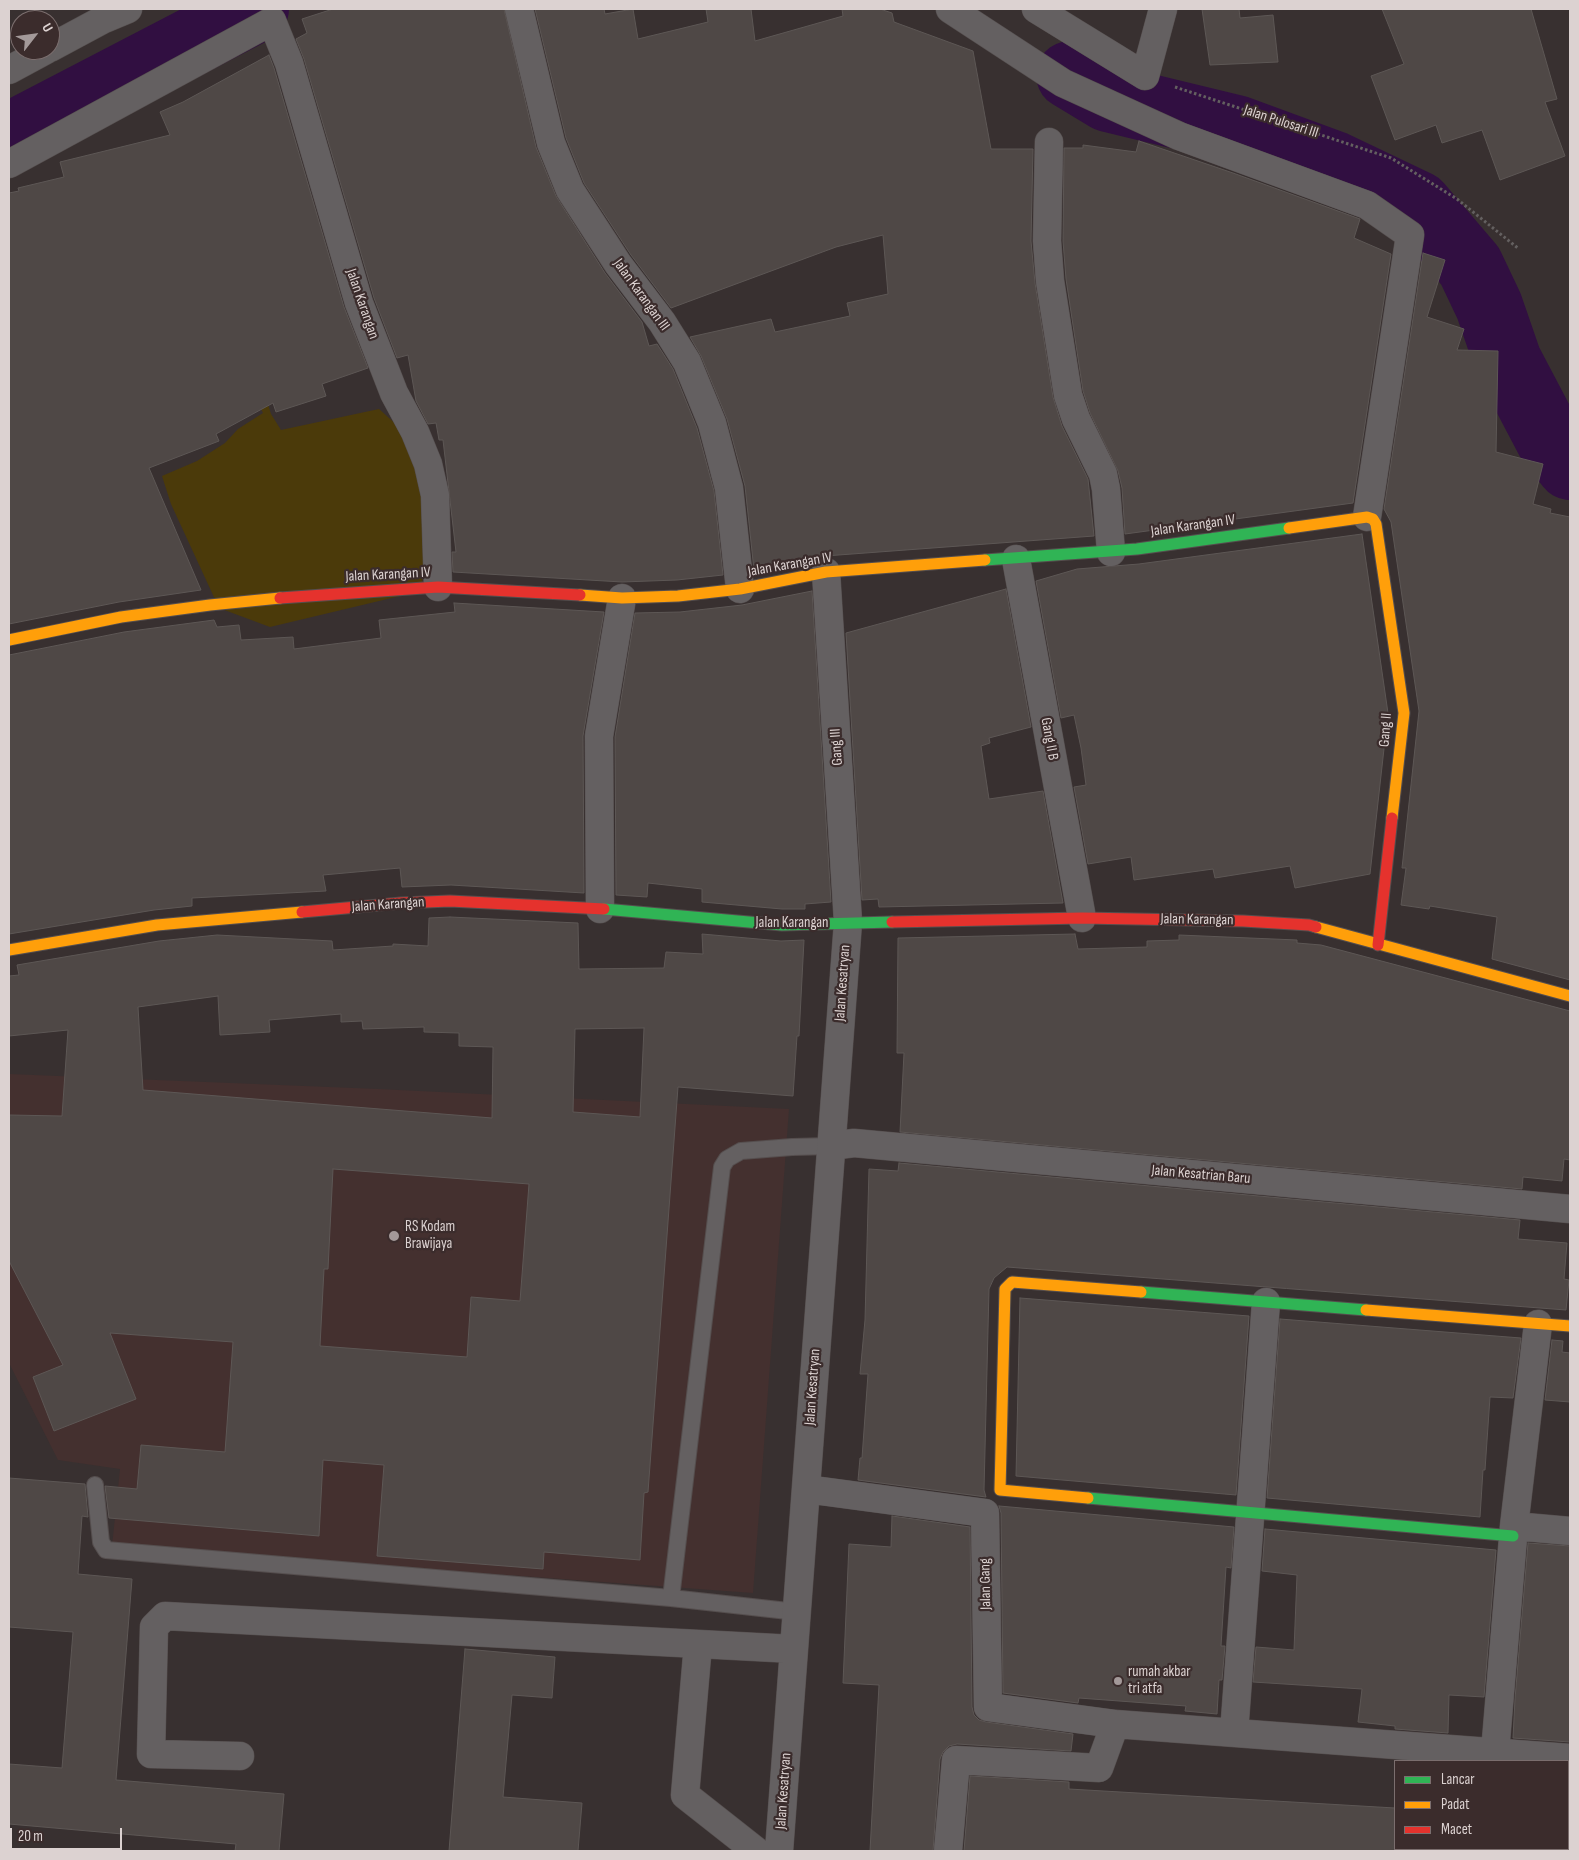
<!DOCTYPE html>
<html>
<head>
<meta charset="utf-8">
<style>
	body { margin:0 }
	#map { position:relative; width:1579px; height:1860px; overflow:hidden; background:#383030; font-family:"Sofia Sans Condensed",sans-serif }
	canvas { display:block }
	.frame { position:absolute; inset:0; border:10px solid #dcd2d1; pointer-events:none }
	.legend { position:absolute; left:1394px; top:1760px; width:175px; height:90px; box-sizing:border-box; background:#3b2c2c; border:1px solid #7b6e6e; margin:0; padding:6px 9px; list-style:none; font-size:15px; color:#dcd2d1 }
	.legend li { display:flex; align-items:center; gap:10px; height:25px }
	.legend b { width:25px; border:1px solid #7b6e6e }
	.north { position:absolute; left:10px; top:10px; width:50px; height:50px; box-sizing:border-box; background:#3b2c2c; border:1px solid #7b6e6e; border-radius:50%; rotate:60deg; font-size:14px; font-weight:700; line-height:20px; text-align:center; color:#dcd2d1 }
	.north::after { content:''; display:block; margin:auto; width:18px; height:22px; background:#a39999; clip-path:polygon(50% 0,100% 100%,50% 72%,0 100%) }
	.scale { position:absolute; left:10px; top:1828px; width:112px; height:22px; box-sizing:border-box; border:2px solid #dcd2d1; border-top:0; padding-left:6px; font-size:15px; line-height:18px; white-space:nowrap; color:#dcd2d1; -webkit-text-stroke:4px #3b2c2c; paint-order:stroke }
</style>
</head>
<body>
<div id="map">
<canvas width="1579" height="1860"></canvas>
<div class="frame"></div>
<ul class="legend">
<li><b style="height:6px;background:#30b455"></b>Lancar</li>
<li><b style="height:6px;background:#ff9f0a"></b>Padat</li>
<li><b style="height:6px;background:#e5322d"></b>Macet</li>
</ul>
<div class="north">U</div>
<div class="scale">20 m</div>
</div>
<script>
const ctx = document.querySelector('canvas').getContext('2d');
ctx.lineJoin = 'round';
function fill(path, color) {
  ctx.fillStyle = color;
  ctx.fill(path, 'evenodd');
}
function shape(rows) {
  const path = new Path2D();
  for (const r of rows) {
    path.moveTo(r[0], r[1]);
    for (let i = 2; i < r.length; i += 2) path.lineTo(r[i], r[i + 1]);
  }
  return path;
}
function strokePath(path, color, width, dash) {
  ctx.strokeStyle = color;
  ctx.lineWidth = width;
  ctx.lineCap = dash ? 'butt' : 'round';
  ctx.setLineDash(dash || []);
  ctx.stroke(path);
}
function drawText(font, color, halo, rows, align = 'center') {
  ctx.font = font + ' "Sofia Sans Condensed",sans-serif';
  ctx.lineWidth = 4.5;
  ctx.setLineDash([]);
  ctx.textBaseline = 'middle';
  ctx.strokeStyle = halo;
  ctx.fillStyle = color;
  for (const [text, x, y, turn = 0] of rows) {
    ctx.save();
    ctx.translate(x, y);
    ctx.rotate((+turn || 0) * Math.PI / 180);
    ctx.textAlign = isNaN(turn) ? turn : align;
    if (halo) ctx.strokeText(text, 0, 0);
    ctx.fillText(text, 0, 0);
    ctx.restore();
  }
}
fill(shape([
	[9,1074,378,1089,789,1109,753,1593,112,1546,120,1469,58,1460,9,1363]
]), '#44302f');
fill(shape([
	[245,377,262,385,271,414,281,430,379,409,409,436,431,483,428,535,421,591,270,627,219,608,171,504,162,476,197,461,225,443,238,429,263,413]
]), '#4b3a0a');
strokePath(shape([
	[1070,75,1108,98,1236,129,1334,165,1418,205,1470,266,1489,306,1508,361,1549,439,1570,466],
	[9,137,255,9]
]), '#310f41', 68);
const building = shape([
	[333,9,504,9,536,147,556,196,605,273,642,322,649,346,657,344,673,369,697,428,714,491,723,575,677,580,622,582,453,572,452,552,456,552,443,440,439,440,436,423,428,424,416,401,408,355,397,358,374,298,304,59,296,39,307,33,302,19,333,9],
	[535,9,604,9,605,14,633,9,638,39,708,22,706,9,751,9,755,41,843,16,842,9,880,9,892,13,894,22,973,51,991,149,1033,149,1031,241,1035,283,1053,397,1062,426,1088,479,1094,536,825,556,754,570,745,486,727,419,701,356,690,337,771,319,775,332,850,316,847,303,888,294,883,235,836,247,671,308,631,255,584,183,566,138,535,9],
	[1202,9,1239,9,1240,18,1273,15,1278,62,1210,65,1202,9],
	[1382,9,1531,9,1557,99,1545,102,1565,156,1500,180,1482,130,1442,143,1436,125,1395,140,1371,76,1404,64,1382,9],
	[269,55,274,68,344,307,368,368,322,384,326,396,276,412,273,403,216,434,219,441,149,468,201,590,119,602,9,624,9,193,19,191,18,188,64,177,60,162,170,135,160,112,183,102,269,55],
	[1139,141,1233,173,1360,219,1354,238,1391,254,1353,503,1125,534,1122,488,1118,471,1090,413,1083,391,1066,279,1063,241,1064,148,1083,148,1083,145,1136,152,1139,141],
	[1423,253,1445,260,1427,317,1464,329,1457,350,1498,351,1496,452,1543,464,1533,504,1551,509,1550,513,1570,517,1570,980,1492,959,1497,917,1430,906,1429,909,1401,905,1406,868,1402,868,1419,711,1391,522,1384,509,1423,253],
	[1362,534,1388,713,1370,874,1295,888,1290,866,1215,878,1213,869,1134,880,1131,857,1088,864,1074,787,1086,785,1081,748,1074,715,1061,718,1036,581,1077,569,1139,564,1362,534],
	[1006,589,1031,727,989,738,990,743,981,746,989,799,1043,791,1063,903,879,907,878,899,862,900,846,633,1006,589],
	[812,591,831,902,805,904,805,909,782,909,702,902,702,889,648,883,647,897,616,895,615,737,635,613,680,612,742,605,812,591],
	[454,603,604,612,583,736,584,893,451,885,402,887,400,868,323,875,326,891,192,898,192,906,154,910,9,934,9,655,124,632,214,620,217,627,239,625,241,640,293,637,294,649,381,638,379,620,455,612,454,603],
	[450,917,578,923,579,969,664,968,666,952,703,954,702,934,781,941,804,940,799,1036,797,1036,793,1096,678,1087,648,1492,644,1493,640,1560,544,1552,543,1569,377,1556,384,1465,323,1460,319,1536,109,1518,105,1486,137,1489,141,1445,225,1452,233,1342,110,1333,136,1399,54,1431,33,1377,63,1365,9,1261,9,1115,62,1116,68,1030,9,1036,9,976,19,975,17,965,159,941,217,935,332,941,333,950,393,946,393,944,428,946,429,918,450,917],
	[218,996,220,1035,270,1032,269,1020,341,1014,341,1022,362,1021,363,1029,424,1027,424,1032,459,1033,459,1046,493,1047,492,1118,143,1090,138,1007,218,996],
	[644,1028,640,1117,573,1112,575,1029,644,1028],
	[333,1169,529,1184,520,1301,471,1297,467,1357,320,1346,324,1269,328,1269,333,1169],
	[1075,934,1078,949,1147,947,1147,941,1179,940,1179,935,1297,940,1297,943,1321,945,1570,1011,1570,1160,1564,1159,1562,1181,1523,1177,1522,1189,900,1132,904,1053,897,1053,898,938,1075,934],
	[899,1163,1520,1220,1518,1239,1567,1243,1564,1279,1569,1280,1566,1310,1007,1267,994,1278,989,1289,984,1490,986,1497,858,1480,860,1458,862,1458,868,1374,860,1374,865,1320,869,1169,898,1171,899,1163],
	[1020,1298,1249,1316,1236,1495,1016,1476,1020,1298],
	[1280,1319,1521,1338,1513,1398,1490,1397,1485,1470,1483,1470,1480,1517,1267,1498,1280,1319],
	[1552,1340,1563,1341,1562,1352,1570,1353,1570,1402,1545,1400,1552,1340],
	[9,1478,85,1484,88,1517,82,1516,78,1574,132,1579,116,1780,284,1794,279,1851,235,1851,236,1844,9,1824,9,1764,62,1768,73,1632,9,1627,9,1478],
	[999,1506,1234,1527,1231,1568,1226,1567,1221,1646,1225,1646,1222,1680,1219,1680,1217,1714,1185,1711,1186,1706,1079,1698,1078,1703,1003,1693,1001,1513,999,1506],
	[892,1516,970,1527,972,1707,974,1715,979,1720,986,1722,1073,1734,1071,1751,957,1744,949,1746,943,1752,940,1759,933,1851,870,1851,879,1685,843,1683,849,1544,891,1547,892,1516],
	[1265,1529,1496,1550,1484,1697,1449,1695,1448,1733,1395,1729,1395,1726,1358,1722,1362,1689,1253,1682,1256,1647,1294,1650,1297,1575,1262,1571,1265,1529],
	[1528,1543,1570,1546,1570,1742,1513,1738,1515,1699,1528,1543],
	[465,1649,555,1657,552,1698,512,1695,503,1797,582,1803,578,1851,449,1851,465,1649],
	[970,1776,1069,1782,1069,1789,1395,1808,1395,1851,964,1851,970,1776]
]);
fill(building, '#4f4846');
strokePath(building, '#5d5755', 1);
const lane = shape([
	[95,1485,101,1542,106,1550,671,1598,797,1612],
	[671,1598,722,1167,727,1159,741,1151,792,1147,831,1146]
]);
const street = shape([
	[519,9,551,143,570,190,618,264,662,322,687,362,712,423,729,488,740,589],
	[950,9,1063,83,1179,136,1367,205,1410,235,1367,517],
	[1036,9,1145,76,1163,9],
	[50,48,104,19,128,9],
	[9,70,46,50],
	[1049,142,1047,241,1050,281,1068,395,1076,419,1103,474,1106,489,1111,552],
	[9,164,272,21,289,63,359,303,394,393,415,432,428,464,435,495,438,587],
	[1016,559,1082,918],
	[600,909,599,736,622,598],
	[831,1146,854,1143,1570,1209],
	[806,1489,985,1513,988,1707,1115,1724,1570,1758],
	[1514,1526,1570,1531],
	[698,1644,685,1795,756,1851],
	[1234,1733,1266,1302],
	[1495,1752,1514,1526,1538,1324],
	[240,1756,151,1754,154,1627,165,1616,794,1649],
	[779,1851,848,922,826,572],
	[948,1851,956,1760,1099,1768,1115,1724],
	[1518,1851,1518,1849]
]);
const fast = shape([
	[985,560,1137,549,1289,528],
	[604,909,782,925,892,922],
	[1141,1292,1366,1310],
	[1088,1498,1513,1536]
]);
const slow = shape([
	[1289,528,1367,517,1373,519,1376,524,1404,713,1392,818],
	[580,595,622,598,678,596,740,589,826,572,985,560],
	[9,640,121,617,210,605,280,598],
	[1316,927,1570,996],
	[9,950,157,925,302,912],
	[1366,1310,1570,1326],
	[1088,1498,1000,1490,1005,1289,1012,1282,1141,1292]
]);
const jam = shape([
	[280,598,438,587,580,595],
	[302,912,401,903,450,901,604,909],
	[892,922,1082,918,1243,921,1309,925,1316,927],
	[1378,945,1392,818]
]);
strokePath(lane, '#554e4e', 18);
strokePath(street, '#554e4e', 29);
strokePath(fast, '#554e4e', 13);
strokePath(slow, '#554e4e', 13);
strokePath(jam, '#554e4e', 13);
strokePath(shape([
	[1175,87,1391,158,1457,199,1519,249]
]), '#646060', 3, [2.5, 2.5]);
strokePath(lane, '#646061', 16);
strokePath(street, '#646061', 28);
strokePath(fast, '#30b455', 11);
strokePath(slow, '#ff9f0a', 11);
strokePath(jam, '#e5322d', 11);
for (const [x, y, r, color] of [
	[394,1236,6,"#a39999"],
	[1118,1681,5,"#a39999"]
]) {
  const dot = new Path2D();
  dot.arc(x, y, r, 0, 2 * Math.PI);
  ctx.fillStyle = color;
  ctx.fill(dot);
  strokePath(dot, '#3b2c2c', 2);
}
drawText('15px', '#dcd2d1', '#3b2c2c', [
	["Jalan Pulosari III",1281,122,18],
	["Jalan Karangan III",641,295,54],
	["Jalan Karangan",362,304,71],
	["Jalan Karangan IV",1193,526,-8],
	["Jalan Karangan IV",790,565,-10],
	["Jalan Karangan IV",388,575,-3],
	["Gang II",1386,730,-86],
	["Gang II B",1049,739,80],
	["Gang III",837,747,-94],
	["Jalan Karangan",388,905,-4],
	["Jalan Karangan",1197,920,1],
	["Jalan Karangan",792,923],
	["Jalan Kesatryan",843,983,-86],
	["Jalan Kesatrian Baru",1201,1175,5],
	["Jalan Kesatryan",813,1387,-86],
	["Jalan Gang",986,1584,-91],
	["Jalan Kesatryan",784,1791,-86]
]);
drawText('15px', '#dcd2d1', '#3b2c2c', [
	["RS Kodam",405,1227],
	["Brawijaya",405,1244],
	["rumah akbar",1128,1672],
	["tri atfa",1128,1689]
], 'left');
</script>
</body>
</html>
